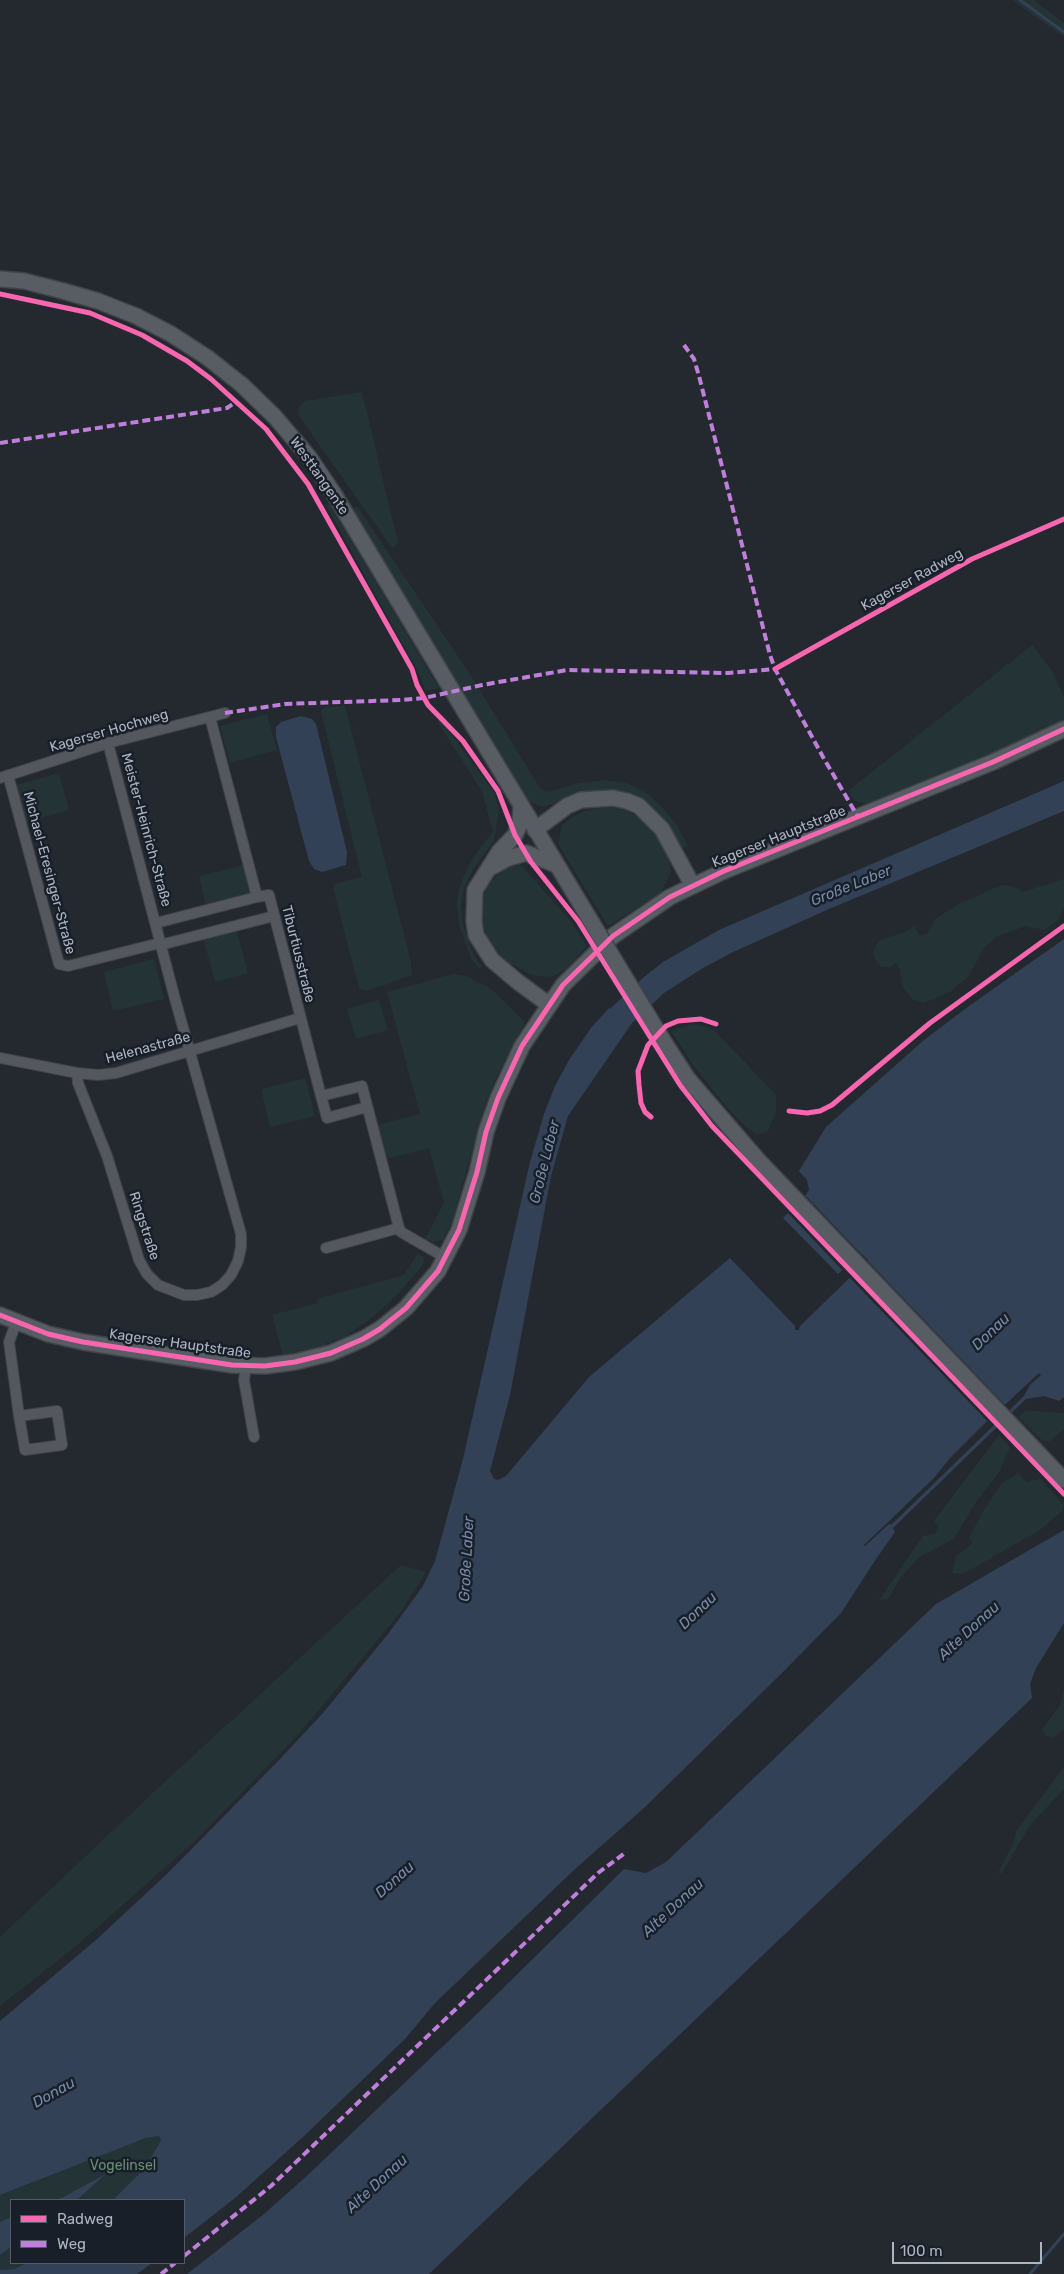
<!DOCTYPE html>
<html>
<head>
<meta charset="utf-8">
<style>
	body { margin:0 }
	#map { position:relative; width:1064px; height:2274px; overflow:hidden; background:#24292f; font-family:Rubik,sans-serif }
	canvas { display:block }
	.legend { position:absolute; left:10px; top:2199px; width:175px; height:65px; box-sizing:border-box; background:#181f29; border:1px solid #545b66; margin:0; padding:6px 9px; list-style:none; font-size:15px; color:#adb4c2 }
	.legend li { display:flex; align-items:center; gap:10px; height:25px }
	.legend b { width:25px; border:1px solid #545b66 }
	.scale { position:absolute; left:892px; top:2242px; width:150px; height:22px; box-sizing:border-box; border:2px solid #adb4c2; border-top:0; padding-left:6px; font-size:15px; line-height:18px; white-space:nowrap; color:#adb4c2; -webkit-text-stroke:4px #181f29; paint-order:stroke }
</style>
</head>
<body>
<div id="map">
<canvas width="1064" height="2274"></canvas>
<ul class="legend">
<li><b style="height:6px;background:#f766af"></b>Radweg</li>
<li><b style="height:6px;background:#c07fdc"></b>Weg</li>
</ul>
<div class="scale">100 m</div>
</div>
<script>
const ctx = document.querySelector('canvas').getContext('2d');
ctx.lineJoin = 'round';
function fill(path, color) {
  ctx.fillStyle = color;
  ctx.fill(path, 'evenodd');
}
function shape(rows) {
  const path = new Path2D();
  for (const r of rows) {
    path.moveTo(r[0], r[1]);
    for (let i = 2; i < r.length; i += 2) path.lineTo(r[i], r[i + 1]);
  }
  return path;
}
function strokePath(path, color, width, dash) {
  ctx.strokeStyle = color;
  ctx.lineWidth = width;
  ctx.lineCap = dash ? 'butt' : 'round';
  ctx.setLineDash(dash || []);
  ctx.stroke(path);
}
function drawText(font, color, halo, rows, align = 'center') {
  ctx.font = font + ' Rubik,sans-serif';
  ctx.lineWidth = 5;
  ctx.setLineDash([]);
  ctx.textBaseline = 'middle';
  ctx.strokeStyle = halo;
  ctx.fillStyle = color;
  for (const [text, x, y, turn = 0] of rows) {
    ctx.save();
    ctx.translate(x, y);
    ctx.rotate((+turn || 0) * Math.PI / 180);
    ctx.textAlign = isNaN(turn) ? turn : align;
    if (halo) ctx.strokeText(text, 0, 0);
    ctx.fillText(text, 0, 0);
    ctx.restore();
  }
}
fill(shape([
	[1012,0,1034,0,1064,23,1064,37],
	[362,392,398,543,392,548,301,419,298,411,300,405,306,401],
	[329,504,439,688,426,691,418,672,326,505],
	[357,506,468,671,540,788,546,792,579,783,605,780,627,783,648,794,663,808,676,824,688,846,683,848,662,817,648,805,633,796,614,791,593,791,542,807,526,800,351,510],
	[1032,645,1052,671,1064,697,1064,719,1061,722,1024,741,869,805,855,801,848,791],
	[345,706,411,962,412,975,366,991,359,988,333,888,335,884,362,877,321,712,324,707],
	[267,714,277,750,230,763,220,726],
	[440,719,494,792,499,810,494,841,473,869,464,888,461,904,463,924,474,956,482,967,480,969,471,959,459,924,457,904,459,888,468,867,476,853,493,832,482,791,437,721],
	[59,773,69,810,26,822,16,785],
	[605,807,625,810,643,820,658,835,668,853,671,872,661,893,608,926,558,844,562,826,568,820,584,811],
	[520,864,570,920,587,946,566,969,552,977,532,975,511,964,495,951,486,937,482,913,485,892,489,883,505,869],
	[244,865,251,891,247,895,206,906,199,876],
	[1064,879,1064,908,1057,921,1044,930,1025,926,996,937,984,948,969,976,950,992,923,1003,913,1000,902,986,900,969,896,963,890,967,881,967,873,955,874,949,880,940,905,932,914,926,919,935,927,934,935,919,959,904,1001,885,1012,886,1023,892],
	[236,929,248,973,215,982,203,938],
	[154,959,164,999,113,1011,104,972],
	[453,974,466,976,490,988,525,1022,496,1078,485,1105,453,1218,443,1240,433,1242,425,1239,444,1203,429,1148,386,1159,377,1125,420,1114,387,992],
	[379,1000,388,1030,356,1039,347,1009],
	[692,1024,708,1027,715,1031,776,1095,776,1112,767,1132,757,1135,746,1127,724,1104,694,1066,671,1031],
	[305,1078,315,1116,270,1127,261,1089],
	[418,1253,424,1258,423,1265,399,1293,374,1316,345,1337,326,1343,326,1346,283,1355,272,1315,318,1303,317,1299,404,1275],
	[1033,1411,1064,1413,1064,1429,1050,1441,1043,1441,1018,1417,1024,1412],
	[999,1435,1010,1447,999,1472,976,1502,954,1539,919,1557,901,1577,888,1599,879,1600,923,1536,934,1534,939,1526,933,1522],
	[1018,1473,1026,1482,1041,1479,1063,1504,1063,1510,1040,1530,963,1574,952,1573,956,1556,973,1543,969,1538,984,1510,1001,1484],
	[401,1565,426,1572,400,1613,296,1737,194,1842,75,1947,0,2006,0,1937,158,1788],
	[1064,1689,1064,1730,1052,1738,1046,1736,1042,1730,1060,1705],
	[1064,1767,1064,1789,1030,1825,1002,1873,998,1873,1014,1841,1016,1831],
	[159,2136,161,2141,143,2170,113,2200,77,2200,104,2177,55,2200,11,2200,11,2217,0,2222,0,2195,146,2138],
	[11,2247,11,2263,26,2263,15,2269,0,2270,0,2255]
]), '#243436');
fill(shape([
	[301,716,312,719,316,724,347,852,346,865,322,872,314,869,309,861,276,737,276,727,281,722],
	[1064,781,1064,811,829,909,733,952,703,968,664,993,632,1023,568,1116,551,1176,510,1395,490,1471,494,1479,498,1480,506,1476,589,1377,730,1258,795,1326,795,1330,799,1330,800,1326,868,1260,863,1255,858,1255,838,1274,783,1218,805,1196,809,1190,807,1180,799,1171,826,1127,924,1040,969,1006,1064,939,1064,1397,1059,1401,1044,1396,1026,1399,893,1528,895,1532,876,1559,841,1613,784,1671,644,1808,574,1870,435,2003,405,2039,303,2137,235,2198,184,2238,184,2200,113,2200,143,2170,161,2141,159,2136,146,2138,0,2195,0,2021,96,1940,168,1873,281,1758,323,1713,388,1634,423,1586,435,1561,463,1459,530,1162,544,1114,555,1086,569,1060,591,1028,609,1008,610,1009,644,977,663,962,719,930],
	[1039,1373,1041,1375,1030,1385,1024,1396,891,1525,889,1524,865,1546,863,1546,934,1478,950,1458,981,1427],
	[1064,1530,1064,1623,1036,1668,1030,1684,1032,1698,429,2274,187,2274,264,2214,310,2173,480,2011,624,1869,646,1873,666,1862,936,1604],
	[106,2174,77,2200,55,2200,63,2197],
	[11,2217,11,2247,0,2255,0,2222],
	[26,2263,152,2263,137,2274,0,2274,0,2270,15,2269]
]), '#334156');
fill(shape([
	[806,1196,1007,1407,990,1424,849,1277,864,1259,859,1257,844,1272,788,1213]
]), '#24292f');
strokePath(shape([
	[1020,0,1064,32],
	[1030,2274,1064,2234]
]), '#334156', 3);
const street = shape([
	[210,717,257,897,269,895,321,1096,362,1086,399,1228,401,1232,446,1258],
	[8,775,59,964,68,966,160,943],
	[0,778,108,743,225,713],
	[156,923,257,897],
	[160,945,274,916],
	[0,1058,77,1073,98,1075,116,1073,300,1018],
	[77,1073,78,1083,107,1156,139,1260,147,1274,158,1285,184,1295,197,1295,211,1292,222,1285,231,1275,238,1261,241,1247,241,1234,175,999,108,743],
	[321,1096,327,1118,367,1107],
	[326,1248,399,1228],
	[16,1323,9,1342,19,1416,25,1450,62,1445,57,1411,19,1416],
	[246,1366,244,1380,254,1437]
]);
const secondary = shape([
	[0,279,24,281,63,291,98,301,136,316,171,334,208,358,242,385,275,417,309,457,334,494,589,918],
	[521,807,520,824,515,835,499,852,475,890,474,921,476,935,492,960,518,982,548,1004],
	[535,830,567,806,581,800,613,798,627,801,639,806,662,829,693,886],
	[492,867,506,859,526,853,557,865],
	[664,1042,688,1079,757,1159,1064,1480],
	[0,1315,48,1334,83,1342,232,1365,265,1366,295,1362,331,1353,363,1339,380,1329,406,1308,438,1271,459,1230,477,1172,486,1132,498,1098,522,1046,563,985,613,936,670,897,724,871,993,762,1064,729]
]);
strokePath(street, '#404348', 12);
strokePath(secondary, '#404348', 18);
strokePath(street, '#54575e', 10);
strokePath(secondary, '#585c63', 15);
const secondaryBridge = shape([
	[589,918,664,1042]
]);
strokePath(secondaryBridge, '#404348', 18, []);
strokePath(secondaryBridge, '#585c63', 15);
strokePath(shape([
	[684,345,694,359,699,376,770,655,775,669,823,757,858,817],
	[0,443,227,408,237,401],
	[225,713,285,704,401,700,424,698,482,685,567,670,728,673,775,669],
	[184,2256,271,2186,598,1873,625,1853],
	[161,2274,175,2263]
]), '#c07fdc', 4, [8, 4]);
strokePath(shape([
	[0,294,90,313,142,335,187,361,211,379,266,429,308,484,412,669,417,685,428,705,463,741,498,791,515,835,531,862,578,921,680,1085,712,1126,1064,1494],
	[775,669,972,559,1064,519],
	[789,1111,807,1113,820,1111,832,1105,930,1023,1064,926],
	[651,1117,645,1112,641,1103,639,1085,638,1071,648,1045,666,1026,678,1021,701,1019,716,1024],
	[0,1315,48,1334,83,1342,232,1365,265,1366,295,1362,331,1353,363,1339,380,1329,406,1308,438,1271,459,1230,477,1172,486,1132,498,1098,522,1046,563,985,613,936,670,897,724,871,993,762,1064,729]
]), '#f766af', 5);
drawText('14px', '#adb4c2', '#181f29', [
	["Westtangente",319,476,55],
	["Kagerser Radweg",912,580,-29],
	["Kagerser Hochweg",109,731,-16],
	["Meister-Heinrich-Straße",146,830,75],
	["Kagerser Hauptstraße",779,837,-22],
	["Michael-Eresinger-Straße",49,873,75],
	["Tiburtiusstraße",298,954,76],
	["Helenastraße",148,1048,-15],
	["Ringstraße",144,1226,72],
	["Kagerser Hauptstraße",180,1344,8]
]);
drawText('14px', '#669070', '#181f29', [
	["Vogelinsel",123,2166]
]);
drawText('italic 15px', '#768ba9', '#181f29', [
	["Große Laber",851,886,-22],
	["Große Laber",545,1162,-76],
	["Donau",991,1332,-44],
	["Große Laber",467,1559,-87],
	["Donau",698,1611,-44],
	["Alte Donau",969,1631,-43],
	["Donau",395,1880,-42],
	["Alte Donau",673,1908,-43],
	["Donau",54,2093,-29],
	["Alte Donau",377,2184,-43]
]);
</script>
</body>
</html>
